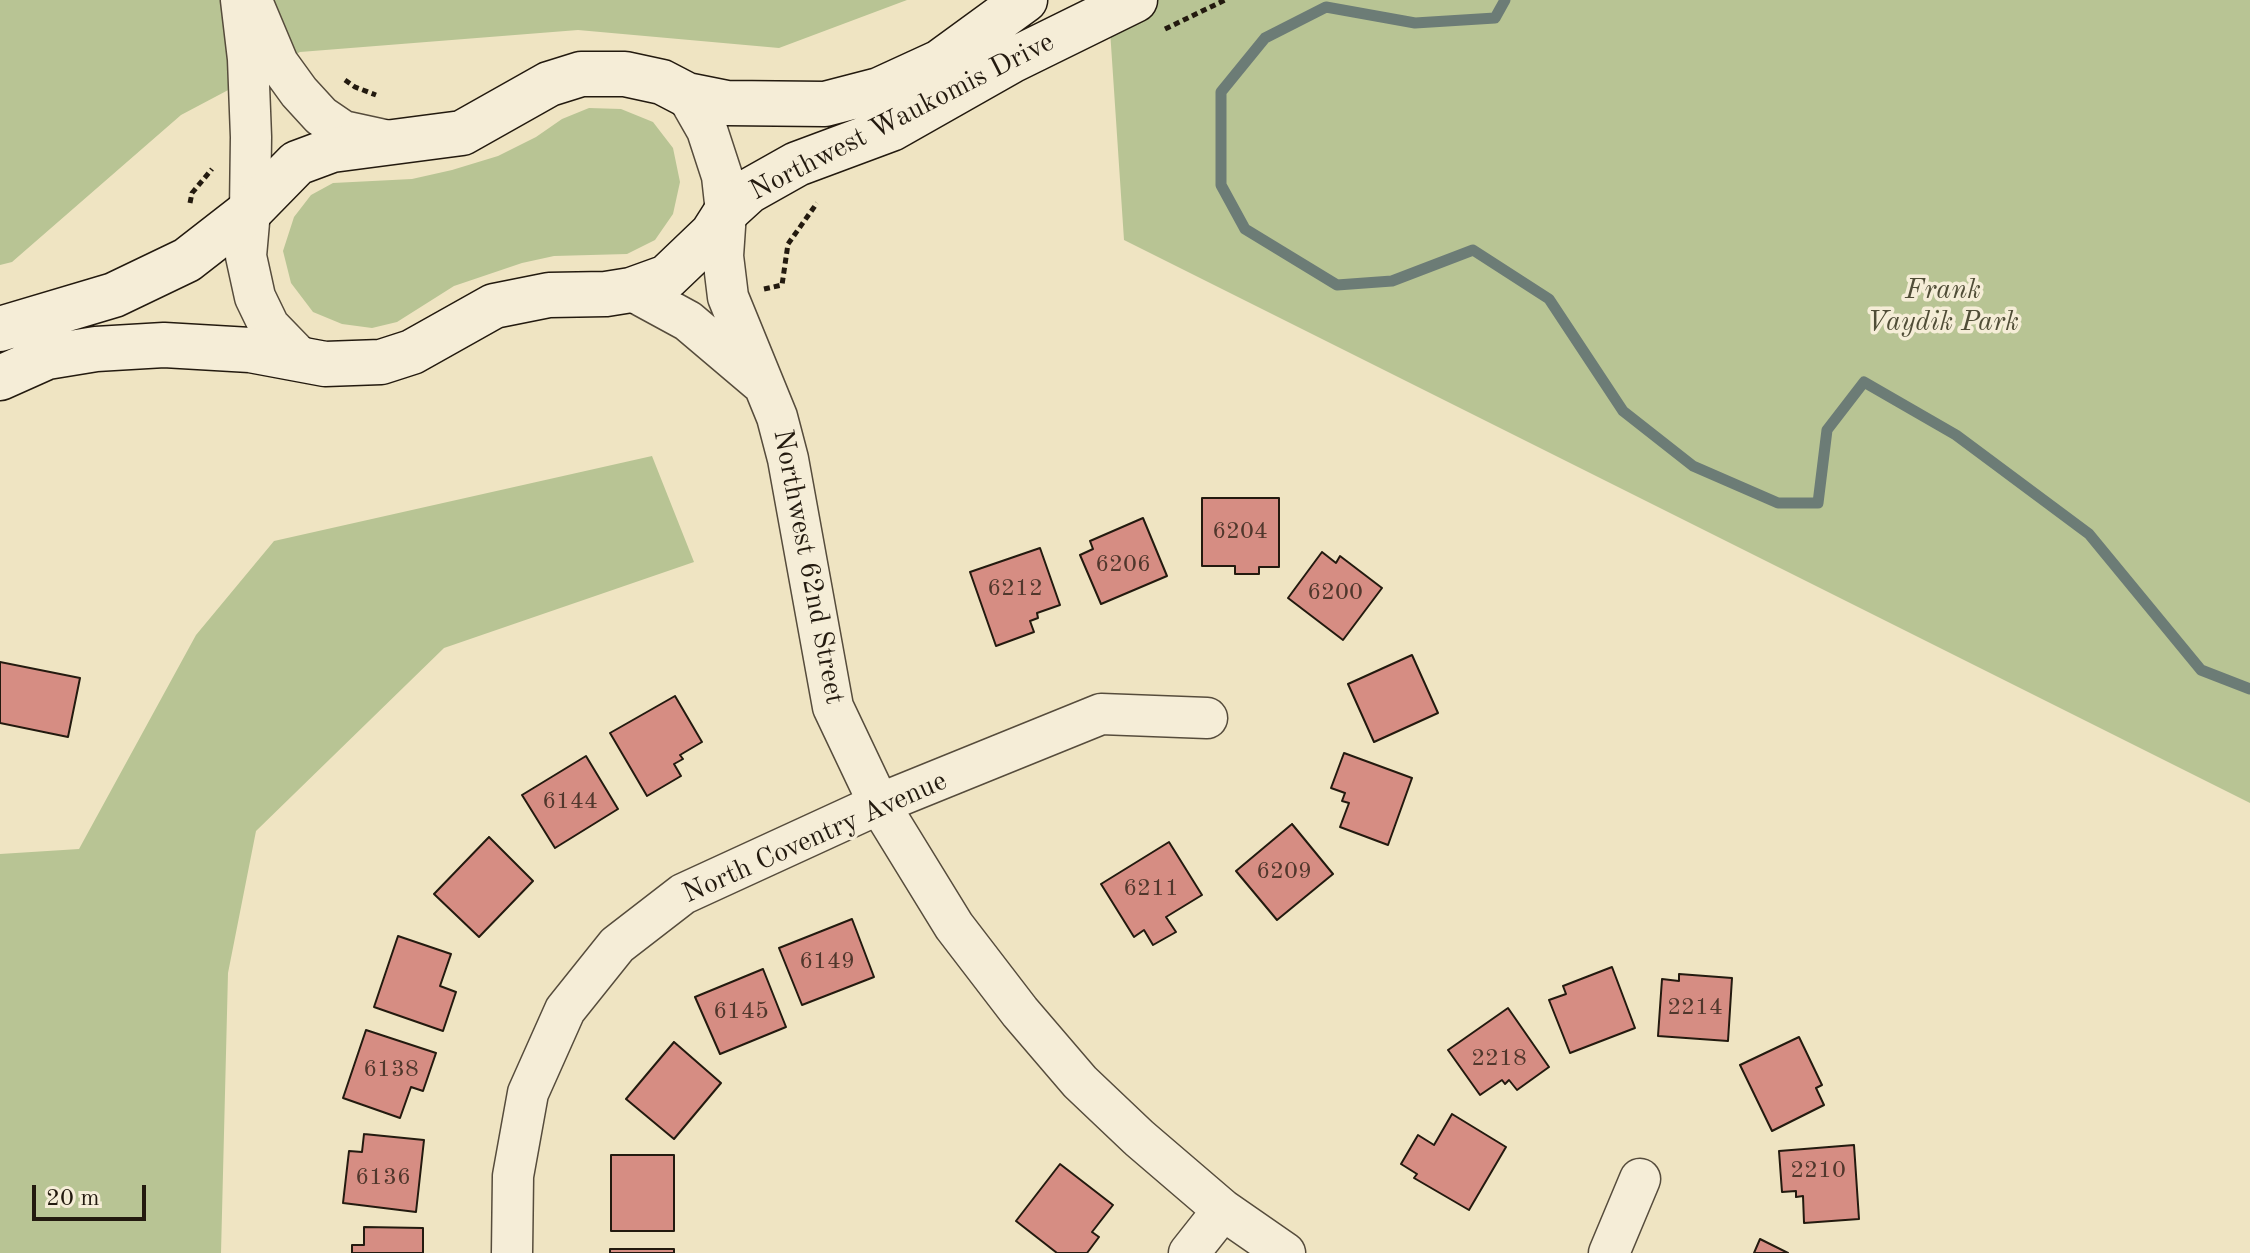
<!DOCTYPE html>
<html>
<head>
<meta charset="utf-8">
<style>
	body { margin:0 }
	#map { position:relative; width:2250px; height:1253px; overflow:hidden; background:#efe4c2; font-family:"Old Standard TT",serif }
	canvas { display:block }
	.scale { position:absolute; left:32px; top:1185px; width:114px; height:36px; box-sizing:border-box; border:4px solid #231a0f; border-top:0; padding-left:10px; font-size:24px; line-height:28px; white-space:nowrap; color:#231a0f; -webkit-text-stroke:6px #f5edd7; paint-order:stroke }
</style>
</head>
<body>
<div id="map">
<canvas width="2250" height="1253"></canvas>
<div class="scale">20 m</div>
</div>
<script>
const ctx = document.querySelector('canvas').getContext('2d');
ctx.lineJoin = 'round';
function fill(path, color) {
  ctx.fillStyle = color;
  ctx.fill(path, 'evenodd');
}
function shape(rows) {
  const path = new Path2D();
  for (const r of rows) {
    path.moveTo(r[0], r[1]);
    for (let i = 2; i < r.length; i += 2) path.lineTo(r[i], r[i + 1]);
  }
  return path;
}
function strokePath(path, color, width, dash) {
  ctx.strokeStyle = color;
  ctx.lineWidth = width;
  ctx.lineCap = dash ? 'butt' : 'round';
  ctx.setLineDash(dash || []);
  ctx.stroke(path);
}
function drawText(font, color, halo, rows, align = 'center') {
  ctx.font = font + ' "Old Standard TT",serif';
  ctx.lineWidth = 7;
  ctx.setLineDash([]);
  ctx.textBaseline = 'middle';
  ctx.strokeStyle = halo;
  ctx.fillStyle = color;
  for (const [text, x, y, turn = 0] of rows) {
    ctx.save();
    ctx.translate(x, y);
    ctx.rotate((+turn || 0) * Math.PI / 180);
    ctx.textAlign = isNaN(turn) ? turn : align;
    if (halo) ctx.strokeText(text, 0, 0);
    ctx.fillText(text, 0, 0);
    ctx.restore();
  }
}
fill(shape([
	[0,0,907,0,779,48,578,30,300,52,181,115,12,262,0,265],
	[1108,0,2250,0,2250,803,1124,240],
	[589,108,621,109,653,122,673,148,680,182,673,214,655,240,627,254,554,256,522,263,454,286,397,322,372,328,342,324,313,312,291,283,283,251,294,217,311,195,333,183,412,179,452,170,498,156,536,137,562,119],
	[652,456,694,562,444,648,256,831,228,973,221,1253,0,1253,0,854,79,849,196,635,274,541]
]), '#b8c494');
strokePath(shape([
	[1505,0,1495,18,1415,23,1326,7,1265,38,1221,92,1221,185,1245,229,1337,285,1392,281,1473,250,1549,299,1623,411,1693,466,1778,503,1818,503,1827,430,1864,382,1956,435,2089,534,2201,670,2250,689]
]), '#6c7c76', 11);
const building = shape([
	[1202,498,1279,498,1279,567,1259,567,1259,574,1235,574,1235,566,1202,566,1202,498],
	[1143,518,1167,576,1101,604,1080,555,1093,549,1090,541,1143,518],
	[1040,548,1060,605,1037,613,1038,618,1030,621,1034,632,996,646,970,572,1040,548],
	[1322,552,1336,563,1340,556,1382,588,1343,640,1288,598,1322,552],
	[1412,655,1438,713,1374,742,1348,684,1412,655],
	[0,662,80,678,68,737,0,723,0,662],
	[675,696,702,742,680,755,683,759,674,764,681,776,647,796,610,733,675,696],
	[1344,753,1412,778,1388,845,1340,827,1349,803,1342,801,1345,793,1331,788,1344,753],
	[586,756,618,809,555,848,522,795,586,756],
	[1292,824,1333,874,1277,920,1236,871,1292,824],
	[489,837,533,881,479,937,434,894,489,837],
	[1169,842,1202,895,1166,917,1176,932,1153,945,1144,930,1134,937,1101,884,1169,842],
	[852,919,874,977,802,1005,779,948,852,919],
	[398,936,451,954,440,986,456,992,443,1031,374,1007,398,936],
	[1612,967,1635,1028,1570,1053,1549,1000,1566,994,1563,986,1612,967],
	[763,969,786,1027,720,1054,695,997,763,969],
	[1679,974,1732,978,1728,1041,1658,1036,1662,979,1679,981,1679,974],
	[1508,1008,1549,1067,1517,1090,1509,1080,1505,1084,1502,1080,1480,1095,1448,1050,1508,1008],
	[366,1030,436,1053,423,1091,411,1087,400,1118,343,1098,366,1030],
	[1799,1037,1822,1085,1816,1088,1824,1105,1772,1131,1740,1065,1799,1037],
	[674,1042,721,1083,674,1139,626,1099,674,1042],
	[1452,1114,1506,1147,1469,1210,1414,1178,1417,1174,1401,1164,1418,1135,1434,1145,1452,1114],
	[364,1134,424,1140,416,1212,343,1203,349,1151,362,1152,364,1134],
	[1854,1145,1859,1219,1804,1223,1803,1196,1796,1197,1796,1191,1782,1192,1779,1151,1854,1145],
	[611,1155,674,1155,674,1231,611,1231,611,1155],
	[1060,1164,1113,1205,1092,1232,1099,1237,1087,1253,1057,1253,1016,1221,1060,1164],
	[364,1227,423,1228,423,1253,352,1253,352,1245,364,1245,364,1227],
	[1760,1239,1788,1253,1754,1253,1760,1239],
	[610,1249,674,1249,674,1253,610,1253,610,1249]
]);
fill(building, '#d68d83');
strokePath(building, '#231a0f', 2);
const minor = shape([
	[241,0,248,59,251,137,250,211,246,256,255,297,269,326,302,360],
	[254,6,278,63,299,92,321,116,343,131,389,141],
	[687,95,707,130,722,176,726,212,723,256,728,297,777,417,788,459,833,707,879,804,954,926,1020,1012,1080,1082,1139,1138,1223,1210,1285,1253],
	[631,290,688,321,760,382],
	[512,1253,513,1176,528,1093,565,1010,617,945,683,894,879,804,1101,714,1207,718],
	[1189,1253,1223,1210],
	[1609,1253,1640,1179]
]);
const secondary = shape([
	[0,329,114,295,187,260,250,211,297,163,332,150,462,133,549,84,581,74,625,74,662,82,687,95,727,103,825,104,879,90,940,62,1025,0],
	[0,378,47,357,96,349,164,345,250,350,325,364,381,362,412,352,494,306,549,295,606,294,631,290,667,277,712,234,726,212,749,191,797,164,891,129,1011,61,1135,0]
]);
strokePath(minor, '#564c3c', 43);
strokePath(secondary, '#231a0f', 47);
strokePath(shape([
	[1165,29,1225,0],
	[345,80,355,87,376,95],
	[190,203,192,193,212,169],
	[764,289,782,285,788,244,817,203]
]), '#231a0f', 5, [6, 4]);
strokePath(minor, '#f5edd7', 40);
strokePath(secondary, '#f5edd7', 44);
drawText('24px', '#50372c', null, [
	["6204",1240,532],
	["6206",1123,565],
	["6212",1015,589],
	["6200",1335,593],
	["6144",570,802],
	["6209",1284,872],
	["6211",1151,889],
	["6149",827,962],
	["2214",1695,1008],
	["6145",741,1012],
	["2218",1499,1059],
	["6138",391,1070],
	["2210",1818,1171],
	["6136",383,1178]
]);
drawText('28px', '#231a0f', '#f5edd7', [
	["Northwest Waukomis Drive",902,117,-27],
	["Northwest 62nd Street",808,567,79],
	["North Coventry Avenue",815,838,-24]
]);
drawText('italic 28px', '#504d37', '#f5edd7', [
	["Frank",1943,291],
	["Vaydik Park",1943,323]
]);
</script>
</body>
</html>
